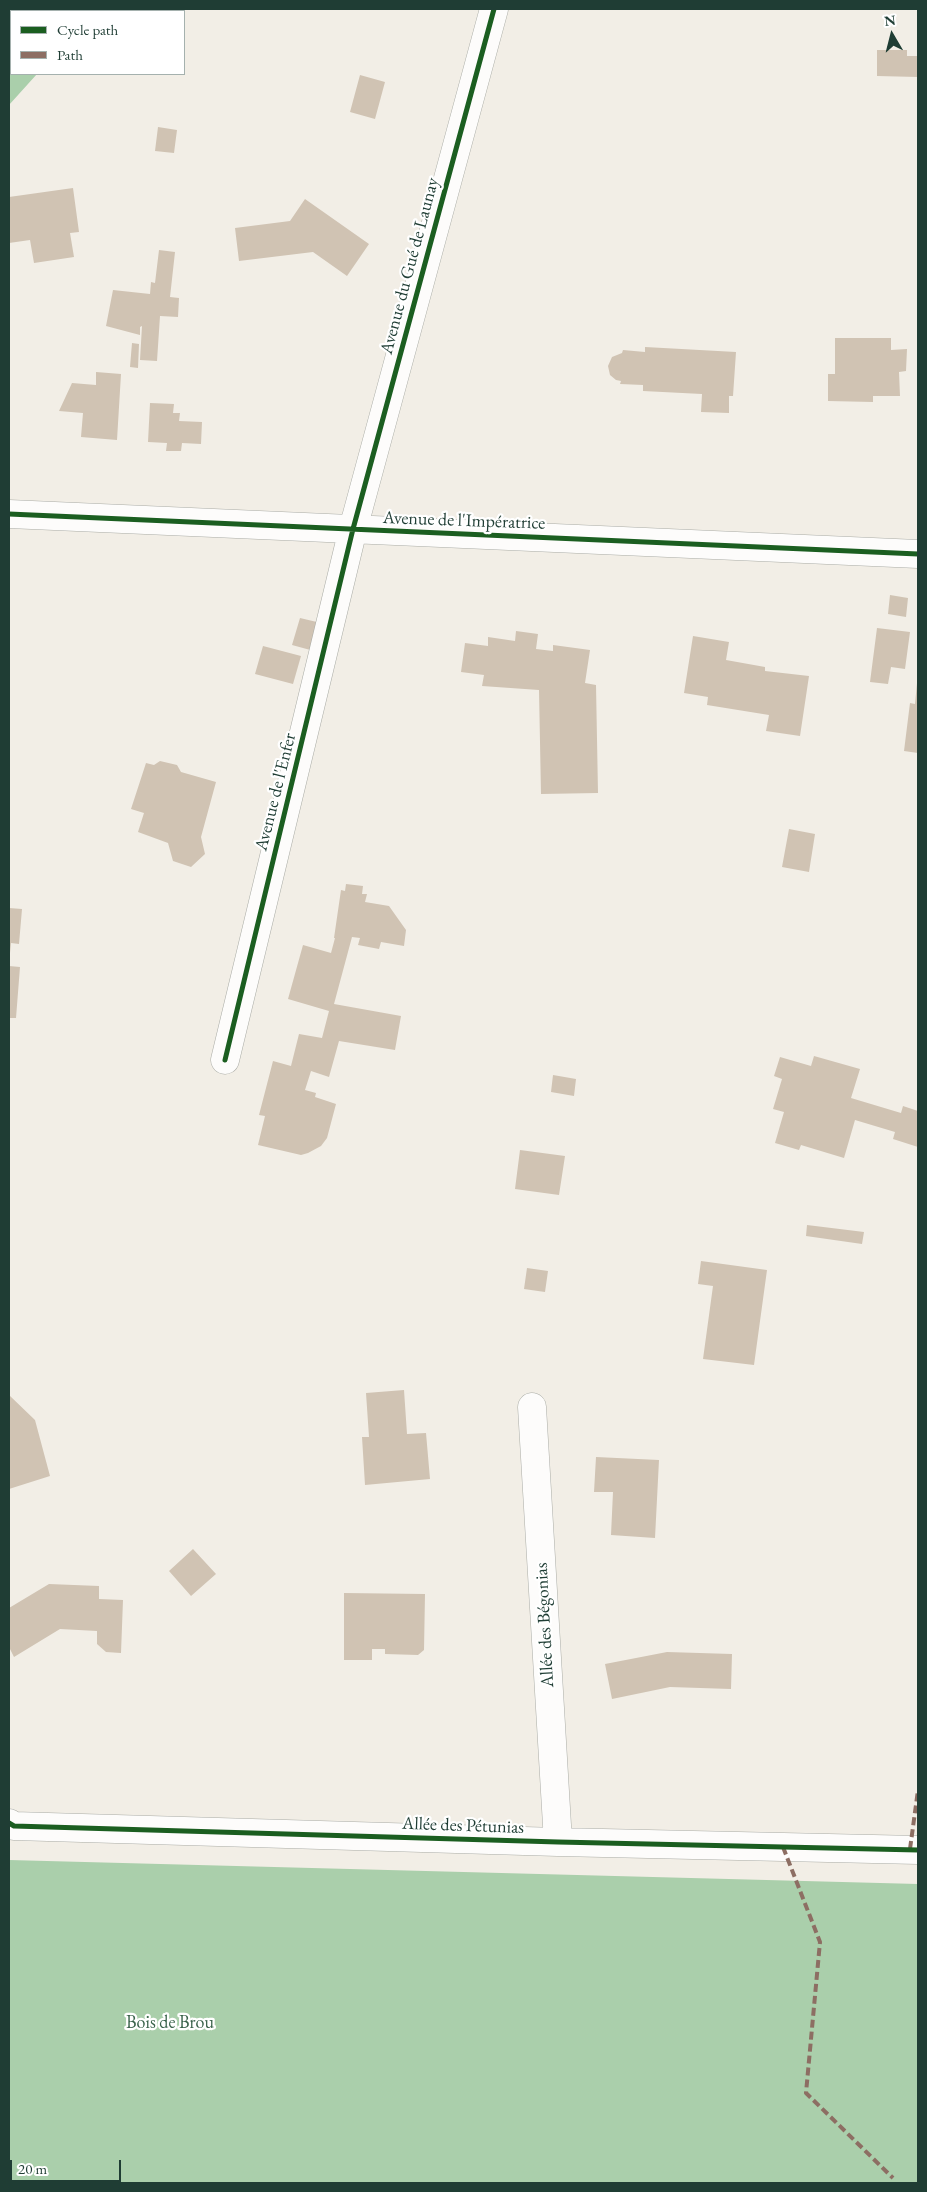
<!DOCTYPE html>
<html>
<head>
<meta charset="utf-8">
<style>
	body { margin:0 }
	#map { position:relative; width:927px; height:2192px; overflow:hidden; background:#f2eee6; font-family:"EB Garamond",serif }
	canvas { display:block }
	.frame { position:absolute; inset:0; border:10px solid #1f3d34; pointer-events:none }
	.legend { position:absolute; left:10px; top:10px; width:175px; height:65px; box-sizing:border-box; background:#fff; border:1px solid #a5b1ae; margin:0; padding:6px 9px; list-style:none; font-size:15px; color:#1f3d34 }
	.legend li { display:flex; align-items:center; gap:10px; height:25px }
	.legend b { width:25px; border:1px solid #a5b1ae }
	.north { position:absolute; left:867px; top:10px; width:50px; height:50px; -webkit-text-stroke:4px #fff; paint-order:stroke; rotate:352deg; font-size:14px; font-weight:700; line-height:20px; text-align:center; color:#1f3d34 }
	.north::after { content:''; display:block; margin:auto; width:18px; height:22px; background:#1f3d34; clip-path:polygon(50% 0,100% 100%,50% 72%,0 100%) }
	.scale { position:absolute; left:10px; top:2160px; width:111px; height:22px; box-sizing:border-box; border:2px solid #1f3d34; border-top:0; padding-left:6px; font-size:15px; line-height:18px; white-space:nowrap; color:#1f3d34; -webkit-text-stroke:4px #fff; paint-order:stroke }
</style>
</head>
<body>
<div id="map">
<canvas width="927" height="2192"></canvas>
<div class="frame"></div>
<ul class="legend">
<li><b style="height:6px;background:#1b5e20"></b>Cycle path</li>
<li><b style="height:6px;background:#8d6e63"></b>Path</li>
</ul>
<div class="north">N</div>
<div class="scale">20 m</div>
</div>
<script>
const ctx = document.querySelector('canvas').getContext('2d');
ctx.lineJoin = 'round';
function fill(path, color) {
  ctx.fillStyle = color;
  ctx.fill(path, 'evenodd');
}
function shape(rows) {
  const path = new Path2D();
  for (const r of rows) {
    path.moveTo(r[0], r[1]);
    for (let i = 2; i < r.length; i += 2) path.lineTo(r[i], r[i + 1]);
  }
  return path;
}
function strokePath(path, color, width, dash) {
  ctx.strokeStyle = color;
  ctx.lineWidth = width;
  ctx.lineCap = dash ? 'butt' : 'round';
  ctx.setLineDash(dash || []);
  ctx.stroke(path);
}
function drawText(font, color, halo, rows, align = 'center') {
  ctx.font = font + ' "EB Garamond",serif';
  ctx.lineWidth = 4.5;
  ctx.setLineDash([]);
  ctx.textBaseline = 'middle';
  ctx.strokeStyle = halo;
  ctx.fillStyle = color;
  for (const [text, x, y, turn = 0] of rows) {
    ctx.save();
    ctx.translate(x, y);
    ctx.rotate((+turn || 0) * Math.PI / 180);
    ctx.textAlign = isNaN(turn) ? turn : align;
    if (halo) ctx.strokeText(text, 0, 0);
    ctx.fillText(text, 0, 0);
    ctx.restore();
  }
}
fill(shape([
	[9,9,97,9,95,11,11,11,11,74,37,74,9,105],
	[9,1860,918,1884,918,2183,9,2183]
]), '#aacfab');
fill(shape([
	[877,50,907,50,907,56,918,56,918,77,877,76],
	[360,75,385,82,375,119,350,112],
	[158,127,177,130,174,153,155,151],
	[73,188,79,232,70,233,74,257,34,263,30,240,9,243,9,197],
	[305,199,369,244,347,276,313,252,239,261,235,228,290,221],
	[159,250,175,252,170,297,179,298,178,317,160,316,157,361,140,360,142,326,140,327,140,335,106,326,113,290,150,294,151,282,155,283],
	[835,338,891,338,891,350,907,349,906,371,899,372,900,396,873,396,873,402,828,401,828,374,835,374],
	[132,343,139,344,138,368,130,367],
	[645,347,736,352,733,396,729,396,729,413,701,412,702,394,643,391,643,385,620,384,621,381,616,380,610,375,608,366,612,357,622,353,623,350,645,352],
	[96,372,121,374,117,440,81,437,83,413,59,411,72,383,96,385],
	[150,403,174,404,173,413,180,413,179,421,202,422,201,444,182,443,181,451,166,451,167,443,148,442],
	[890,595,908,598,906,617,888,614],
	[300,618,321,623,314,651,292,645],
	[877,628,910,632,905,669,891,667,888,684,870,682],
	[516,631,538,634,536,649,553,651,553,645,590,650,585,683,596,685,598,793,541,794,539,690,482,686,484,675,461,672,465,643,488,646,488,637,515,641],
	[693,636,729,642,726,660,765,667,765,671,809,676,800,736,766,731,769,715,707,705,708,697,684,693],
	[263,646,301,656,293,684,255,674],
	[917,683,918,683,918,753,904,751,910,703,915,704],
	[160,761,177,765,181,772,216,782,201,837,205,854,191,867,173,861,168,843,138,832,144,813,131,809,146,763,154,765],
	[789,829,815,834,809,872,782,867],
	[346,884,363,886,362,894,367,894,365,902,389,906,406,930,404,946,381,942,379,949,358,945,360,938,352,937,334,1004,401,1016,395,1050,339,1041,329,1077,311,1071,305,1090,316,1093,315,1097,336,1104,327,1138,321,1146,308,1153,301,1155,258,1145,265,1116,259,1115,273,1061,291,1066,299,1034,322,1038,329,1011,288,999,303,945,331,953,335,938,334,938,341,890,345,891],
	[9,908,22,909,19,944,11,943,10,953],
	[9,966,20,967,16,1018,9,1018],
	[814,1056,860,1069,851,1098,901,1113,903,1106,918,1111,918,1147,893,1139,895,1132,855,1120,844,1158,801,1145,799,1150,775,1143,784,1112,773,1109,782,1079,774,1076,780,1057,811,1066],
	[553,1075,576,1079,574,1096,551,1092],
	[520,1150,565,1156,559,1195,515,1189],
	[807,1225,864,1232,862,1244,806,1236],
	[701,1261,767,1270,754,1365,703,1359,713,1286,698,1284],
	[527,1268,548,1271,545,1292,524,1289],
	[404,1390,407,1434,426,1433,430,1479,365,1485,362,1437,369,1437,366,1393],
	[9,1395,35,1420,50,1476,9,1489],
	[596,1457,659,1460,655,1538,611,1535,613,1492,594,1492],
	[193,1549,216,1574,191,1596,169,1571],
	[49,1584,99,1586,99,1599,123,1600,121,1653,106,1652,97,1644,97,1631,60,1629,14,1657,9,1647,9,1608],
	[344,1593,425,1594,424,1650,418,1655,385,1654,385,1649,372,1649,372,1660,344,1660],
	[667,1652,732,1654,731,1689,670,1687,612,1699,605,1664]
]), '#d0c3b3');
const minor = shape([
	[9,514,918,554],
	[225,1060,353,529,494,9],
	[532,1407,558,1842],
	[9,1823,14,1826,558,1842,918,1850]
]);
strokePath(minor, '#aaaca6', 29);
strokePath(minor, '#fdfcfb', 28);
strokePath(shape([
	[9,13,12,9],
	[783,1847,820,1942,806,2093,893,2178],
	[910,1849,918,1790]
]), '#8d6e63', 4, [8, 4]);
strokePath(shape([
	[9,514,918,554],
	[225,1060,353,529,494,9],
	[9,1823,14,1826,558,1842,918,1850]
]), '#1b5e20', 5);
drawText('18px', '#1f3d34', '#fff', [
	["Avenue du Gué de Launay",410,266,-75],
	["Avenue de l'Impératrice",464,521,2],
	["Avenue de l'Enfer",276,792,-76],
	["Allée des Bégonias",545,1625,-93],
	["Allée des Pétunias",463,1826,2]
]);
drawText('18px', '#3a634b', '#fff', [
	["Bois de Brou",170,2023]
]);
</script>
</body>
</html>
